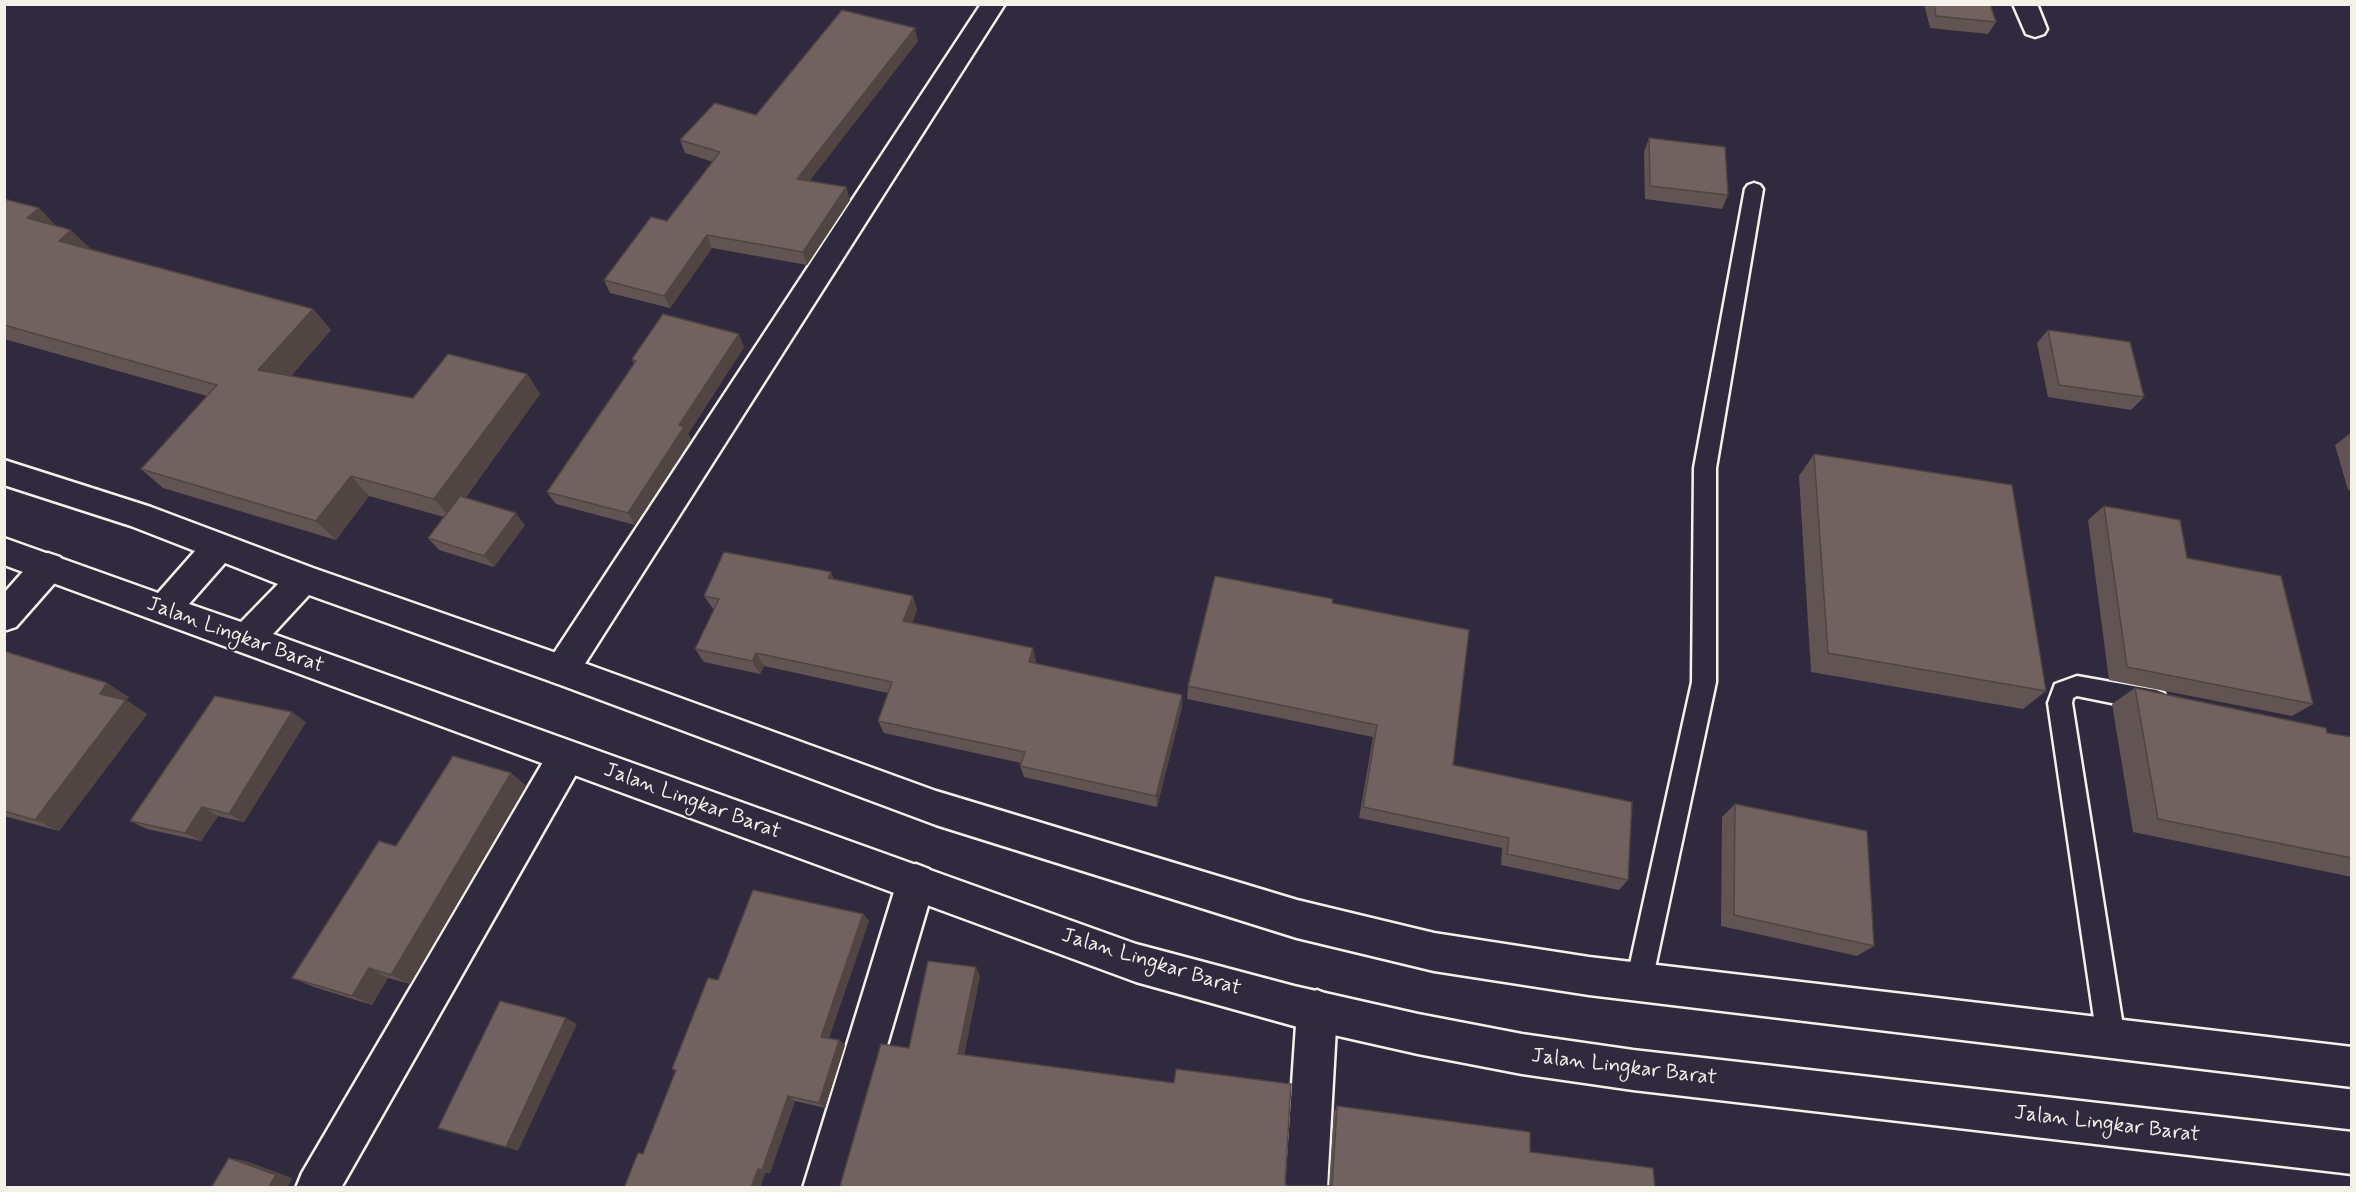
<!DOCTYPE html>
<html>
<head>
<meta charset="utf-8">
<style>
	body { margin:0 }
	#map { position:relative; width:2356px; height:1192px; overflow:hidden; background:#2f2a3d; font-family:Mynerve,sans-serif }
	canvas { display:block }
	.frame { position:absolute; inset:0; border:6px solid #f4f1e8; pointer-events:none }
</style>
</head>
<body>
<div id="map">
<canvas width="2356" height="1192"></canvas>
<div class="frame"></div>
</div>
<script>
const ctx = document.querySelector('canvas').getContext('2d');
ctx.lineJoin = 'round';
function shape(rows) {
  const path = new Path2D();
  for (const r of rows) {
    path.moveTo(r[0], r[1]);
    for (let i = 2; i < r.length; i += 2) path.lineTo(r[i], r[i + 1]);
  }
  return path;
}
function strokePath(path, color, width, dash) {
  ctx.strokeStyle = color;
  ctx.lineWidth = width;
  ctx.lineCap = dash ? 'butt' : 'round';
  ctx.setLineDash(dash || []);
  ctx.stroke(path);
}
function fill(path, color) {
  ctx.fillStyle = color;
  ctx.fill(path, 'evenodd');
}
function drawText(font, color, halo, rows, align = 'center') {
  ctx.font = font + ' Mynerve,sans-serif';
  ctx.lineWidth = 4.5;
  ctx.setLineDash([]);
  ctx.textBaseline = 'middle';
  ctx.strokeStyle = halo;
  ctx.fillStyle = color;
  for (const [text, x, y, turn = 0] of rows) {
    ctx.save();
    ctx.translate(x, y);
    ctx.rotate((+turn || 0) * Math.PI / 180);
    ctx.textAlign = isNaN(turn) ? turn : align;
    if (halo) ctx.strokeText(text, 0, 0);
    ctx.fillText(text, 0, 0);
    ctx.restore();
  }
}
const lane = shape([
	[1754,183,1760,185,1763,189,1716,468,1716,682,1652,982,1648,991,1639,995,1630,991,1626,982,1692,682,1694,468,1745,189,1748,185,1754,183],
	[2077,676,2156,690,2164,693,2168,701,2164,709,2156,712,2077,696,2073,698,2072,703,2125,1039,2121,1049,2111,1053,2101,1049,2097,1039,2048,703,2055,684,2077,676]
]);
const street = shape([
	[981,4,1005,4,574,681,562,685,550,681,545,670,550,659,981,4],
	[2013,4,2037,4,2047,29,2044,34,2035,37,2026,34,2013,4],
	[566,741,579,745,584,757,579,769,341,1188,296,1188,302,1173,553,745,566,741],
	[916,864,929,869,935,882,845,1188,803,1188,897,882,903,869,916,864],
	[1317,990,1331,996,1337,1010,1327,1188,1285,1188,1297,1010,1303,996,1317,990]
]);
const secondary = shape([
	[48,553,60,557,64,567,60,577,16,627,4,631,4,593,36,557,48,553]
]);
const highway = shape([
	[4,460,151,507,313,568,562,655,936,791,1297,900,1434,933,1589,957,2352,1047,2352,1087,1589,995,1434,971,1297,938,936,825,558,684,309,595,273,634,1136,944,1294,986,1418,1014,1522,1034,1633,1050,2352,1132,2352,1174,1633,1090,1522,1074,1418,1054,1294,1026,1136,982,4,565,4,538,158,593,195,551,131,526,4,485,4,460],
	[225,563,278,584,241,622,189,604,225,563]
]);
strokePath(lane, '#f4f1e8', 5);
strokePath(street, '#f4f1e8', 5);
strokePath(secondary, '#f4f1e8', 5);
strokePath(highway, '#f4f1e8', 5);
fill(lane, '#2f2a3d');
fill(street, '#2f2a3d');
fill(secondary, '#2f2a3d');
fill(highway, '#2f2a3d');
fill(shape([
	[1924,4,1990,4,1996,22,1988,34,1930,28],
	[918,41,809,181,846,187,850,200,807,265,712,248,670,308,610,293,604,280,667,221,713,162,685,153,680,140,756,115],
	[1649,138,1728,195,1722,209,1645,199,1644,152],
	[4,199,39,208,56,226,91,250,313,309,331,330,291,376,413,398,527,374,540,394,466,497,525,525,494,567,439,550,428,538,444,517,369,496,336,540,163,488,141,469,207,396,4,339],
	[2048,330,2144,397,2131,410,2048,397,2037,343],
	[744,347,688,434,691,439,635,525,556,504,547,492,634,364,632,359],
	[2352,432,2352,491,2348,490,2335,445],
	[1814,454,2046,691,2023,709,1811,672,1799,476],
	[2104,506,2187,558,2313,704,2292,716,2109,680,2088,520],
	[834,580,913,596,917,610,912,623,1033,648,1036,662,1035,663,1182,707,1157,807,1024,777,1020,766,1021,763,884,733,878,721,888,693,764,666,760,674,704,662,695,649,714,610,704,596],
	[1332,603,1453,765,1628,880,1619,890,1501,865,1502,848,1359,818,1373,737,1187,699,1188,686],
	[4,651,129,697,126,700,147,714,59,831,4,816],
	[2135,688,2327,733,2352,737,2352,877,2133,832,2112,704],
	[306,722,244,822,218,816,201,841,147,829,130,821],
	[511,773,526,786,410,984,388,978,372,1005,314,987,292,978,396,846],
	[1735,804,1874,946,1857,956,1721,926,1722,817],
	[863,914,869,921,829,1038,845,1045,825,1108,795,1101,770,1173,643,1154,676,1071,672,1069,718,980],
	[980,976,964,1055,1285,1184,1288,1186,1329,1186,1334,1112,1337,1106,1530,1152,1655,1188,844,1188,840,1186,909,1048]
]), '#625452');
fill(shape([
	[915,28,918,41,801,192,797,179],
	[846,187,850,200,807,265,803,252],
	[39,208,60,230,27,218],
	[71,230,93,251,59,241],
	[707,235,712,248,670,308,664,296],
	[313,309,331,330,278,391,258,370],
	[739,334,744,347,688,434,691,439,635,525,628,513,679,425],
	[527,374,540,394,450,518,434,499],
	[351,476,369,496,336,540,316,521],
	[516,513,525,525,494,567,484,556],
	[831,572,837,586,828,578],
	[913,596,917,610,908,635,903,621],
	[1033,648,1036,662,1032,675,1029,662],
	[756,653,764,666,760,674,752,661],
	[107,683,129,697,126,700,147,714,59,831,35,820,100,694],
	[1182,695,1182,707,1157,807,1156,796],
	[292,712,306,722,244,822,229,814],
	[511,773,526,786,410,984,391,975],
	[202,807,218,816,201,841,185,833],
	[863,914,869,921,827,1043,821,1037],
	[976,967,980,976,963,1061,958,1054],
	[369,968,388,978,372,1005,352,996],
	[566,1018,577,1024,518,1151,506,1147],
	[839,1040,845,1045,825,1108,819,1103],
	[788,1096,795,1101,770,1173,762,1170],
	[229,1158,246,1161,292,1178,287,1188,268,1188],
	[758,1169,766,1172,760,1188,751,1188]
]), '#504542');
const building = shape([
	[1934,4,1990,4,1996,22,1936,16,1934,4],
	[842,10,915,28,797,179,846,187,803,252,707,235,664,296,604,280,651,217,667,221,720,152,680,140,715,103,756,115,842,10],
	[1649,138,1725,147,1728,195,1650,186,1649,138],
	[4,199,39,208,27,218,71,230,59,241,313,309,258,370,413,398,448,354,527,374,434,499,351,476,316,521,141,469,217,385,4,325,4,199],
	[663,314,739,334,679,425,684,427,628,513,547,492,636,361,632,359,663,314],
	[2048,330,2130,342,2144,397,2059,385,2048,330],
	[1814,454,2012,485,2046,691,1828,653,1814,454],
	[460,496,516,513,484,556,428,538,460,496],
	[2104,506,2180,520,2187,558,2281,576,2313,704,2127,667,2104,506],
	[724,552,831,572,828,578,913,596,903,621,1033,648,1029,662,1182,695,1156,796,1020,766,1025,752,878,721,892,682,756,653,752,661,695,649,719,599,704,596,724,552],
	[1215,576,1333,599,1332,603,1469,630,1453,765,1632,802,1628,880,1507,854,1509,838,1363,807,1377,725,1188,686,1215,576],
	[4,651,107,683,100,694,126,700,35,820,4,811,4,651],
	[2135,688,2326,728,2327,733,2352,737,2352,858,2158,819,2135,688],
	[215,696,292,712,229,814,202,807,185,833,130,821,215,696],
	[453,756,511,773,391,975,369,968,352,996,292,978,379,841,396,846,453,756],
	[1735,804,1867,831,1874,946,1734,915,1735,804],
	[753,890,863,914,821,1037,839,1040,819,1103,788,1096,762,1170,758,1169,751,1188,624,1188,638,1153,643,1154,676,1070,672,1069,708,978,718,980,753,890],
	[928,961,976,967,958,1054,1174,1083,1176,1069,1291,1084,1285,1184,1288,1186,1332,1186,1337,1106,1530,1132,1530,1152,1653,1168,1655,1188,853,1188,840,1186,881,1044,909,1048,928,961],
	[500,1001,566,1018,506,1147,438,1128,500,1001],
	[229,1158,276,1175,268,1188,211,1188,229,1158]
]);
fill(building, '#72625f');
strokePath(building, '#504542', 1.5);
drawText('21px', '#f4f1e8', '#2f2a3d', [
	["Jalan Lingkar Barat",235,636,20],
	["Jalan Lingkar Barat",692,802,20],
	["Jalan Lingkar Barat",1151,963,17],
	["Jalan Lingkar Barat",1624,1068,7],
	["Jalan Lingkar Barat",2107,1125,7]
]);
</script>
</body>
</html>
